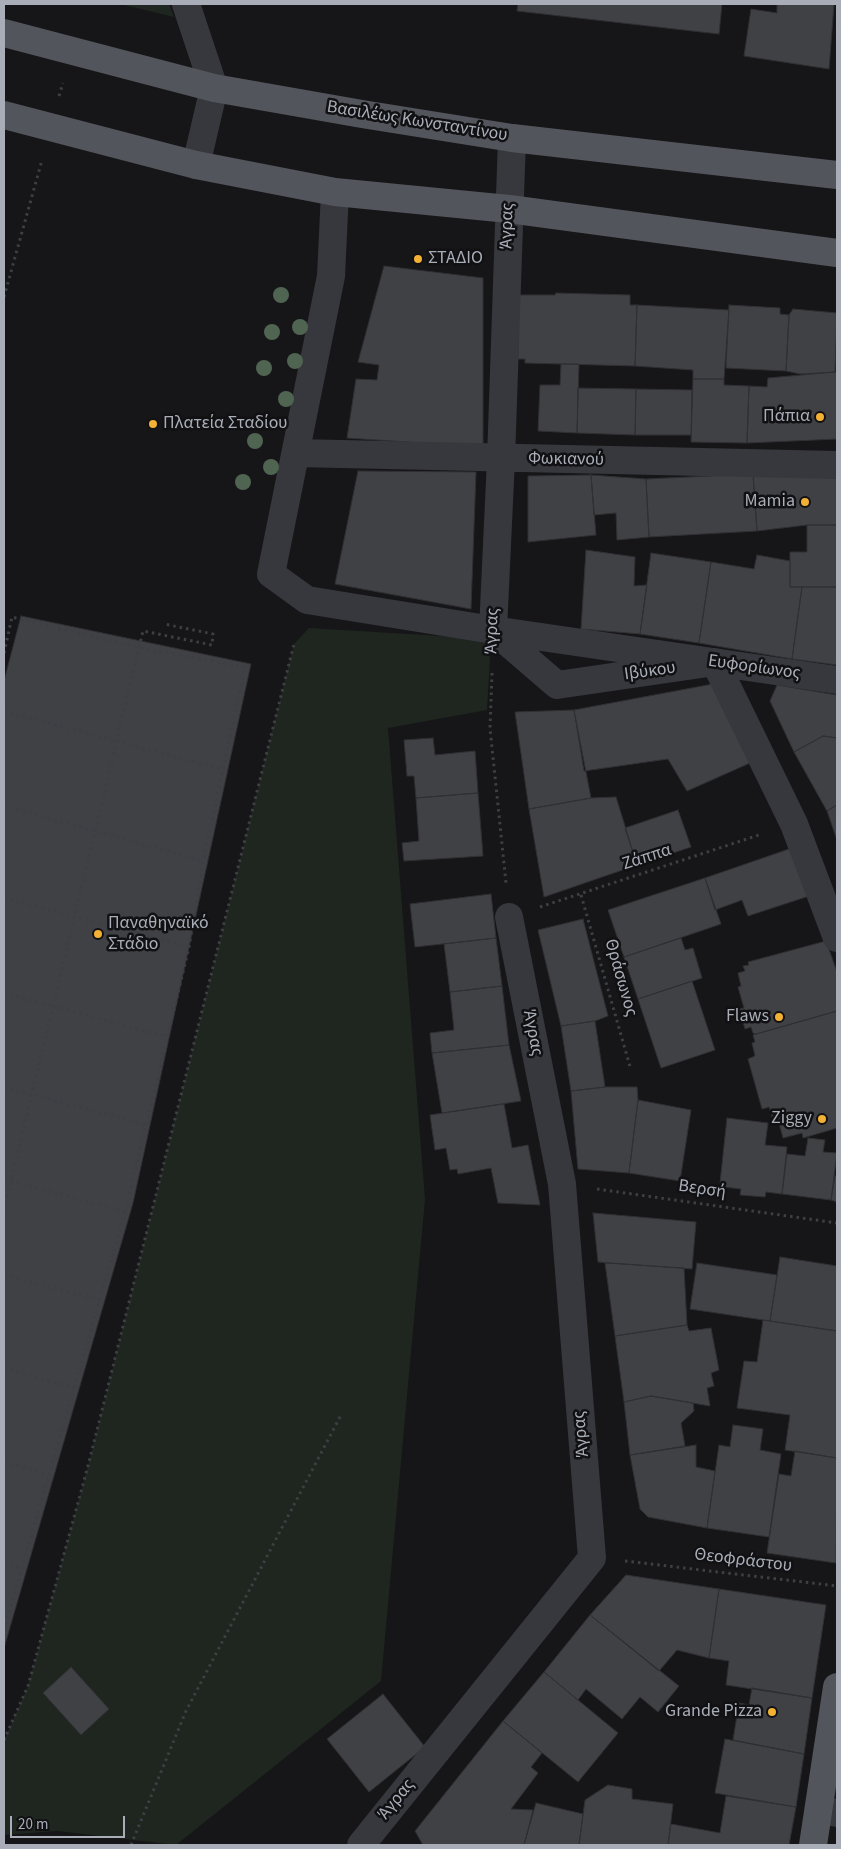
<!DOCTYPE html>
<meta charset="utf-8">
<style>
body{margin:0}
#map{position:relative;width:841px;height:1849px;overflow:hidden;background:#161618;font-family:"Source Sans 3",sans-serif}
canvas{display:block}
.frame{position:absolute;inset:0;border:5px solid #a8adb8;pointer-events:none}
.scale{position:absolute;left:10px;top:1816px;width:115px;height:22px;box-sizing:border-box;border:2px solid #a8adb8;border-top:0;padding-left:6px;font-size:15px;line-height:18px;white-space:nowrap;color:#a8adb8;-webkit-text-stroke:4px #111113;paint-order:stroke}
</style>
<div id="map">
<canvas width="841" height="1849"></canvas>
<div class="frame"></div>
<div class="scale">20 m</div>
</div>
<script>
const c = document.querySelector('canvas').getContext('2d');
c.lineJoin = 'round';
function fill(path, color) { c.fillStyle = color; c.fill(path, 'evenodd'); }
const poly = rows => new Path2D(rows.map(r => 'M' + r).join(''));
function strokePath(path, color, width, dash) { c.strokeStyle = color; c.lineWidth = width; c.lineCap = dash ? 'butt' : 'round'; c.setLineDash(dash || []); c.stroke(path); }
function write(font, color, halo, rows, align = 'center') {
  c.font = font + ' "Source Sans 3",sans-serif'; c.lineWidth = 5; c.setLineDash([]); c.textBaseline = 'middle'; c.strokeStyle = halo; c.fillStyle = color; for (const [text, x, y, turn = 0] of rows) {
    c.save(); c.translate(x, y); c.rotate((+turn || 0) * Math.PI / 180); c.textAlign = isNaN(turn) ? turn : align; if (halo) c.strokeText(text, 0, 0); c.fillText(text, 0, 0); c.restore();
  }
}
const green = poly([
 [120,4,169,4,174,17],
 [309,628,491,639,487,710,388,728,425,1199,381,1681,176,1845,58,1831,4,1835,4,1740,28,1686,88,1466,294,644]
]);
const building = poly([
 [518,4,722,4,719,34,517,11,518,4],
 [777,4,834,4,829,69,744,56,751,9,777,13,777,4],
 [384,266,483,278,483,447,347,438,356,379,377,380,379,365,358,362,384,266],
 [556,293,630,295,630,305,637,305,635,366,525,363,525,359,518,359,519,295,555,295,556,293],
 [637,305,729,310,724,379,693,379,693,370,635,366,637,305],
 [729,305,780,308,780,314,789,315,786,371,726,368,729,305],
 [793,309,837,313,835,372,800,374,786,371,789,315,793,309],
 [561,364,579,364,577,433,538,431,540,385,560,385,561,364],
 [835,372,837,372,837,439,747,443,749,386,767,387,768,378,835,372],
 [693,379,724,379,724,385,749,386,747,443,691,442,693,379],
 [578,388,636,389,635,435,577,433,578,388],
 [636,389,692,390,691,435,635,435,636,389],
 [358,471,476,472,471,609,335,584,358,471],
 [753,474,837,475,837,525,807,525,757,531,753,474],
 [753,474,757,531,649,537,646,479,753,474],
 [591,475,646,479,649,537,617,540,616,513,594,515,591,475],
 [591,475,596,535,528,542,528,476,591,475],
 [807,525,837,525,837,587,790,587,790,552,807,552,807,525],
 [586,550,635,557,634,586,647,585,640,634,581,629,586,550],
 [651,553,711,562,699,643,640,634,651,553],
 [757,555,790,561,790,587,802,587,792,659,699,643,711,562,754,569,757,555],
 [802,587,837,587,837,665,792,659,802,587],
 [21,616,251,664,133,1203,4,1648,4,681,21,616],
 [713,684,750,763,687,791,668,759,584,771,574,710,713,684],
 [777,685,837,695,837,738,823,736,794,752,770,701,777,685],
 [574,710,591,798,529,809,515,712,574,710],
 [823,736,837,738,837,805,827,811,794,752,823,736],
 [433,738,435,755,475,751,478,793,416,798,414,776,407,776,404,740,433,738],
 [478,793,483,856,404,861,402,843,419,841,416,798,478,793],
 [616,797,637,865,544,897,529,809,591,798,616,797],
 [837,805,837,840,827,811,837,805],
 [678,810,691,847,637,865,625,828,678,810],
 [792,848,809,896,748,916,742,900,715,910,705,878,792,848],
 [705,878,721,924,624,957,608,910,705,878],
 [491,894,496,938,415,947,410,904,491,894],
 [583,919,608,1016,595,1021,561,1026,538,930,583,919],
 [496,938,502,986,450,992,444,944,496,938],
 [681,938,685,950,693,948,702,978,638,999,624,957,681,938],
 [826,941,837,972,837,1011,756,1034,753,1033,751,1027,745,1029,739,1009,744,1008,738,987,741,986,738,973,745,971,743,966,749,965,748,962,826,941],
 [692,981,715,1050,661,1068,638,999,692,981],
 [502,986,509,1045,432,1053,430,1033,454,1030,450,992,502,986],
 [837,1011,837,1128,803,1138,802,1133,783,1138,779,1123,774,1123,769,1107,762,1109,748,1059,755,1056,752,1043,755,1042,753,1035,837,1011],
 [595,1021,605,1087,571,1091,561,1026,595,1021],
 [509,1045,521,1101,442,1113,432,1053,509,1045],
 [605,1087,637,1087,638,1100,629,1173,578,1169,571,1091,605,1087],
 [638,1100,691,1110,680,1181,629,1173,638,1100],
 [504,1104,512,1148,528,1145,540,1205,498,1203,491,1168,458,1174,457,1169,450,1170,446,1148,435,1150,430,1115,504,1104],
 [727,1118,768,1123,765,1145,787,1147,782,1194,766,1192,765,1197,740,1195,741,1189,724,1187,724,1184,720,1183,727,1118],
 [808,1138,825,1140,823,1152,837,1153,831,1200,782,1194,787,1154,805,1156,808,1138],
 [835,1176,837,1176,837,1202,831,1200,835,1176],
 [593,1213,696,1222,692,1269,598,1262,593,1213],
 [780,1257,837,1266,837,1331,770,1321,780,1257],
 [605,1263,684,1268,687,1325,615,1336,605,1263],
 [697,1263,777,1275,770,1321,690,1309,697,1263],
 [763,1320,837,1331,837,1458,785,1450,790,1415,737,1408,744,1361,757,1362,763,1320],
 [687,1325,689,1331,711,1328,719,1370,711,1373,714,1386,707,1388,710,1406,651,1396,624,1402,615,1336,687,1325],
 [651,1396,693,1403,694,1411,681,1423,685,1446,630,1455,624,1402,651,1396],
 [733,1425,763,1429,760,1450,781,1454,769,1537,707,1528,719,1445,730,1447,733,1425],
 [696,1445,696,1467,715,1471,707,1528,648,1517,640,1509,630,1455,696,1445],
 [795,1451,837,1458,836,1563,767,1553,779,1474,791,1476,795,1451],
 [626,1575,719,1589,709,1658,677,1650,659,1671,590,1615,626,1575],
 [719,1589,826,1605,812,1698,726,1685,729,1661,709,1658,719,1589],
 [590,1615,679,1686,658,1712,640,1697,622,1719,586,1689,578,1700,544,1672,590,1615],
 [71,1667,109,1709,81,1735,43,1693,71,1667],
 [544,1672,618,1733,578,1782,503,1721,544,1672],
 [752,1688,812,1698,804,1754,733,1740,739,1703,749,1705,752,1688],
 [383,1694,425,1747,369,1792,327,1739,383,1694],
 [503,1721,542,1753,531,1767,538,1773,511,1809,533,1810,524,1845,423,1845,415,1831,503,1721],
 [725,1739,804,1754,796,1807,715,1793,725,1739],
 [608,1785,632,1789,632,1799,673,1804,668,1845,579,1845,585,1800,608,1785],
 [726,1796,796,1807,789,1845,668,1845,671,1824,720,1833,726,1796],
 [536,1803,583,1814,579,1845,524,1845,536,1803]
]);
const path = poly([
 [59,96,63,83],
 [4,297,42,160],
 [4,653,12,617,140,648,245,667,203,861,189,947,126,1209,4,1630],
 [492,673,490,728,506,883],
 [4,711,224,770],
 [4,806,203,861],
 [581,895,631,1070],
 [4,898,189,947],
 [540,907,762,834],
 [4,993,167,1037],
 [4,1087,146,1125],
 [4,1179,125,1212],
 [597,1189,837,1223],
 [4,1210,143,631,212,645,213,634,164,624],
 [4,1275,100,1300],
 [4,1368,74,1388],
 [4,1462,49,1475],
 [625,1561,837,1586],
 [4,1563,21,1568],
 [4,1740,28,1686,88,1466,294,644],
 [131,1845,186,1711,341,1415]
]);
const minor = poly([
 [186,4,214,88,196,165],
 [512,138,501,459,493,630,837,680],
 [335,192,331,276,271,574,307,600,493,630,557,685,715,662,794,824,837,938],
 [296,453,837,465],
 [819,1810,837,1813],
 [361,1845,592,1558,562,1184,509,917]
]);
const major = poly([
 [4,33,214,88,362,114,512,138,837,175],
 [4,115,196,165,335,192,509,209,837,253],
 [813,1845,837,1687]
]);
const trees = [
 [281,295],
 [300,327],
 [272,332],
 [295,361],
 [264,368],
 [286,399],
 [255,441],
 [271,467],
 [243,482]
];
const markers = [
 [418,259,5,"#f2b134"],
 [820,417,5,"#f2b134"],
 [153,424,5,"#f2b134"],
 [805,502,5,"#f2b134"],
 [98,934,5,"#f2b134"],
 [779,1017,5,"#f2b134"],
 [822,1119,5,"#f2b134"],
 [772,1712,5,"#f2b134"]
];
const streetNames = [
 ["Βασιλέως Κωνσταντίνου",417,122,9],
 ["Άγρας",508,226,-88],
 ["Φωκιανού",566,460,1],
 ["Άγρας",493,631,-88],
 ["Ευφορίωνος",754,668,8],
 ["Ιβύκου",650,672,-8],
 ["Ζάππα",647,858,-18],
 ["Θράσωνος",620,978,74],
 ["Άγρας",532,1033,79],
 ["Βερσή",702,1190,8],
 ["Άγρας",582,1434,-95],
 ["Θεοφράστου",743,1561,7],
 ["Άγρας",397,1800,-51]
];
const poiNames = [
 ["ΣΤΑΔΙΟ",428,259,"left"],
 ["Πάπια",810,417],
 ["Πλατεία Σταδίου",163,424,"left"],
 ["Mamia",795,502],
 ["Παναθηναϊκό",108,924,"left"],
 ["Στάδιο",108,945,"left"],
 ["Flaws",769,1017],
 ["Ziggy",812,1119],
 ["Grande Pizza",762,1712]
];
fill(green, '#1e261f');
fill(building, '#404145');
strokePath(building, '#303034', 1);
strokePath(path, '#3d3f44', 3, [2.5, 4]);
strokePath(minor, '#37383d', 28);
strokePath(major, '#53555c', 28);
c.fillStyle = '#506452';
for (const [x, y] of trees) { c.beginPath(); c.arc(x, y, 8, 0, 2 * Math.PI); c.fill(); }
for (const [x, y, r, color] of markers) { const dot = new Path2D(); dot.arc(x, y, r, 0, 2 * Math.PI); c.fillStyle = color; c.fill(dot); strokePath(dot, '#111113', 2); }
write('18px', '#a8adb8', '#111113', streetNames);
write('18px', '#a8adb8', '#111113', poiNames, 'right');
</script>
